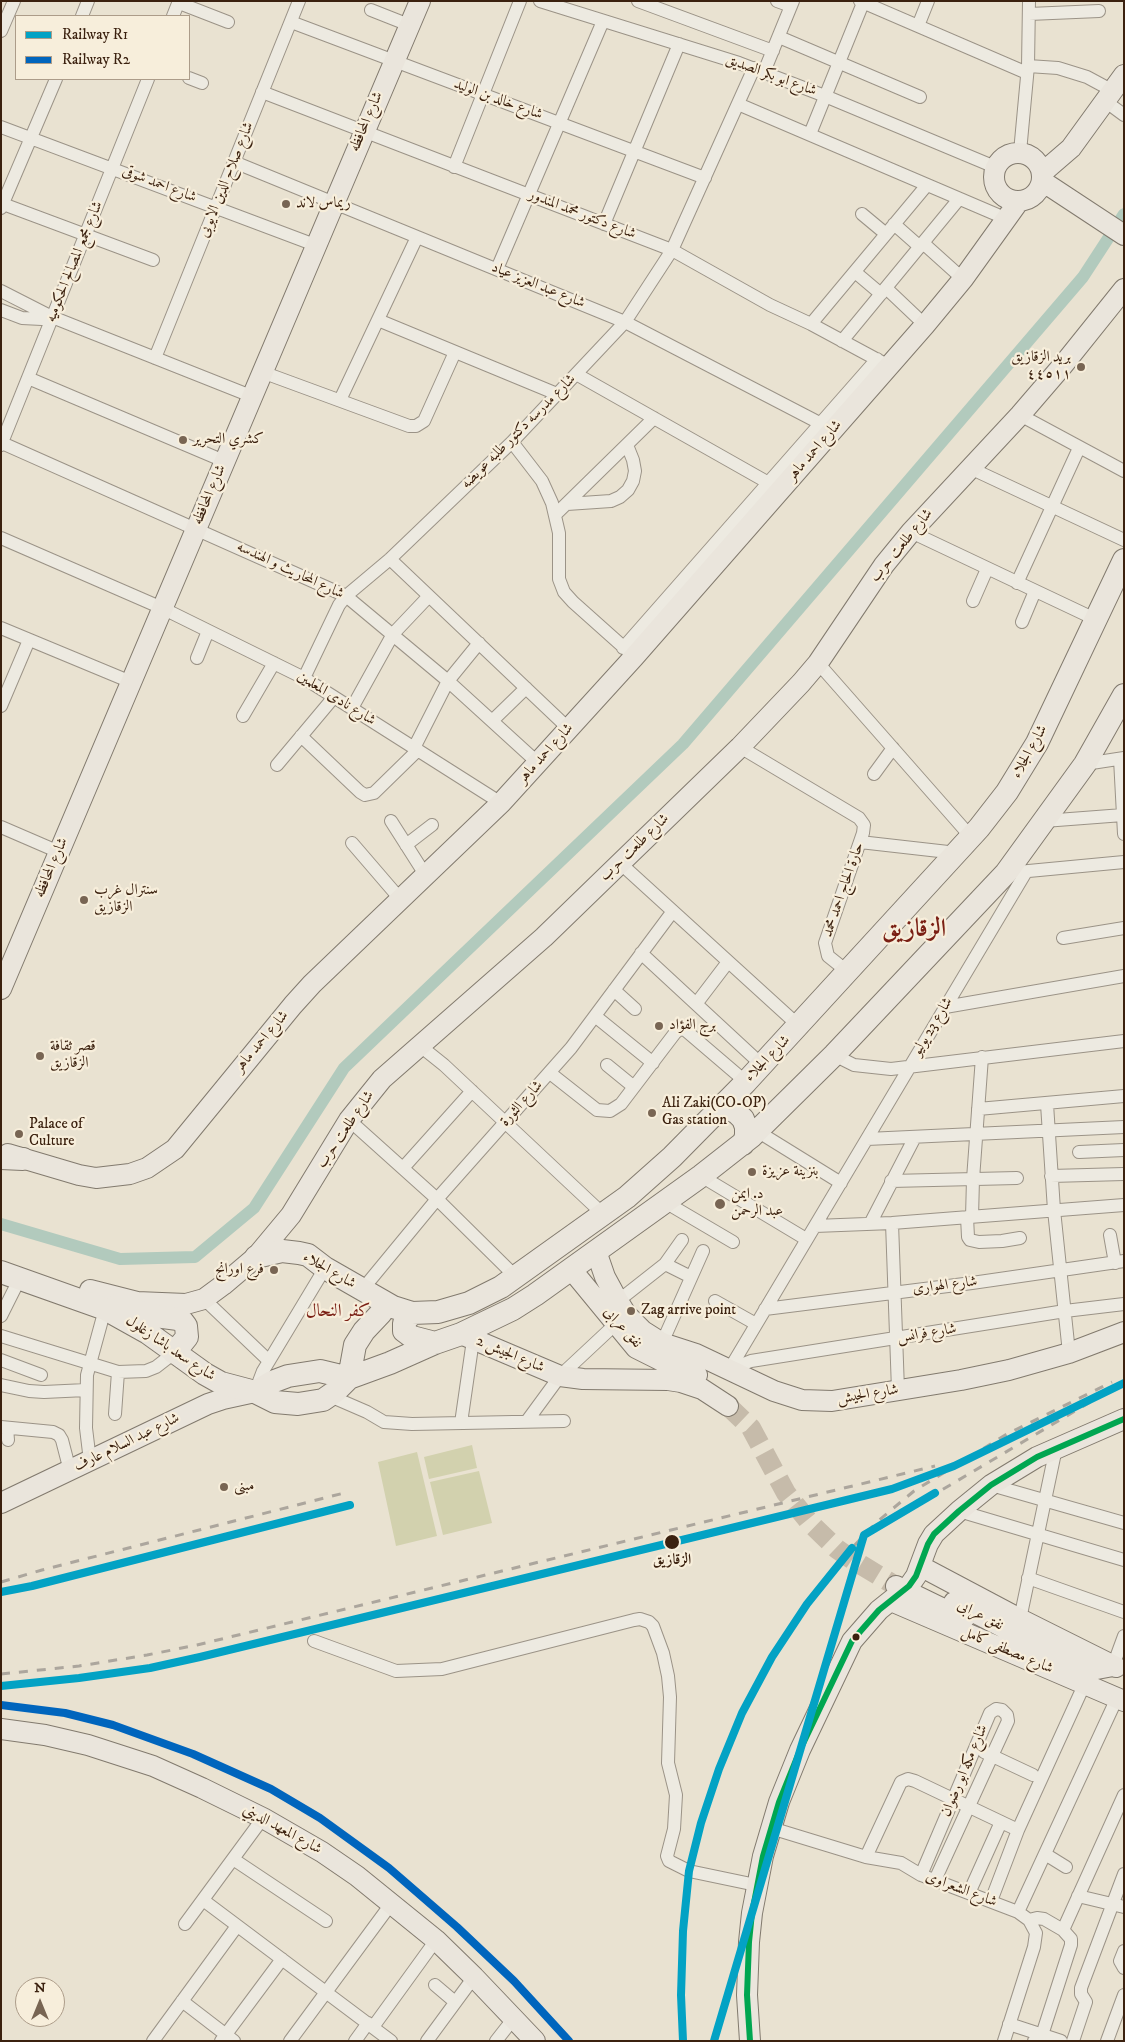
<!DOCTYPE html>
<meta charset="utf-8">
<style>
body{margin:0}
#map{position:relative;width:1125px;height:2042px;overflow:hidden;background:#e9e2d1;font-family:"IM FELL DW Pica",serif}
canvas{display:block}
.frame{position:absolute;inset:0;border:2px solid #3b210f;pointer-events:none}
.legend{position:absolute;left:15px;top:15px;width:175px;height:65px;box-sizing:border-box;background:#f7eedb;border:1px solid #ac9c89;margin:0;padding:6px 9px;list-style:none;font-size:15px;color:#3b210f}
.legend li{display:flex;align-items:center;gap:10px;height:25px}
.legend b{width:25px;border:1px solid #ac9c89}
.north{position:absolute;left:15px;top:1977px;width:50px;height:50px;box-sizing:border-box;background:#f7eedb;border:1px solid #ac9c89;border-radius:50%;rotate:0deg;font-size:14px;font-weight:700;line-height:20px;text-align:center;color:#3b210f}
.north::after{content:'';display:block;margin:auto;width:18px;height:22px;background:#786553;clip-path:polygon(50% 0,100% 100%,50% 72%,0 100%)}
</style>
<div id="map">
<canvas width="1125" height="2042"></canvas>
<div class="frame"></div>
<ul class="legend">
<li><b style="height:6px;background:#03a2c4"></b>Railway R1</li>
<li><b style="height:6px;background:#0065bd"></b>Railway R2</li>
</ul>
<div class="north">N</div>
</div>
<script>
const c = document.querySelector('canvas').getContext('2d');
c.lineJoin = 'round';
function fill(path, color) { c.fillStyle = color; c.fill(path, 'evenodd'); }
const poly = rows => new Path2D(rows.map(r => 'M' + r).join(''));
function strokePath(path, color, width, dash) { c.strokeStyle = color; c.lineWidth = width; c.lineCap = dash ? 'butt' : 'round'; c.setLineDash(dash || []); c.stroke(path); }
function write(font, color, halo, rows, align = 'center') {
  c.font = font + ' "IM FELL DW Pica",Amiri,serif'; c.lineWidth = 4.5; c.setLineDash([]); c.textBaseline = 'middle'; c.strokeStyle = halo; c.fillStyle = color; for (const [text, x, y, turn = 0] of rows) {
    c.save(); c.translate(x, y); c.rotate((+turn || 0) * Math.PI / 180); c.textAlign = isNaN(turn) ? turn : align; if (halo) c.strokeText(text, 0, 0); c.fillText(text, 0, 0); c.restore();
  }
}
const green = poly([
 [472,1445,477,1468,429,1479,424,1457],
 [417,1452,437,1536,396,1546,378,1462],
 [479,1471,492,1523,443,1535,430,1482]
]);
const canal = poly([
 [1,1224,120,1259,195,1257,254,1208,344,1068,683,744,1083,277,1124,214]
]);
const primaryTunnel = poly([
 [728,1406,751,1428,786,1493,810,1523,837,1549,853,1560,896,1586]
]);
const street = poly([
 [540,1,739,63,825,96,995,167],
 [638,1,773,51],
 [777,1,791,6],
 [860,1,1027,73],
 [179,3,228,22],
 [371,10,409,25],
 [1029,14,1099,11],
 [82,16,88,1],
 [173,16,179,1],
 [291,22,705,178],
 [918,26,928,1],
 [1,31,14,1],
 [779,37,920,97],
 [1028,66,1058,68,1087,77,1113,91],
 [764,72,793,1],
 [189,78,202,83],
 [262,92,672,250,770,305,811,324,889,366],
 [1105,101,1124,115],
 [738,104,1007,219],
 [1,127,315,245],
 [810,134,863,3],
 [1020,152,1028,66,1029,1],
 [234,162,625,322,833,430],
 [454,167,520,1],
 [3,204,153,260],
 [1,208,56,79],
 [862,214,886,234],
 [604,224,679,44],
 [894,224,920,247],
 [923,243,963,279],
 [497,269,603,21],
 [855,272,881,294],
 [886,288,925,325],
 [1,291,52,317,251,396],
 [1,310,22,318,42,319,52,317],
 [378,320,557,394],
 [811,324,927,185],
 [842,341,959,199],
 [155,358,299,1],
 [262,372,409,426,416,426,424,421,455,352],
 [576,374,774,486],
 [28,378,224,461],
 [340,400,417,237],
 [1020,415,1124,471],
 [512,442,542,481,552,503,559,533,559,579,564,592,573,602,629,652],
 [2,443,346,596,448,681,538,763],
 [1,445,148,79],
 [970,468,1124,540],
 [567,504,611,501,620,497,628,490,633,481,635,471,633,460,627,445],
 [556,514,654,418],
 [911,532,1095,619],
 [1,538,162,608,304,678,501,803],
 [390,559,569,729],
 [1017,583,1079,448],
 [973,601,987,569],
 [1022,622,1035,591],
 [1,628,131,682],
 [623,648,877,359],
 [197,658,208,631],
 [818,663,971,837],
 [304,678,339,605,346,596,390,559,512,442,625,322,672,250,754,68],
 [1,706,29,640],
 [352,708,393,634,429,596],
 [243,716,274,663],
 [492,721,526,688],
 [301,736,360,792,365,795,374,793,418,750],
 [740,747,859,818,864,825,863,833,825,943,828,956,848,972],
 [414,748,448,681,479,643],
 [1120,759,1124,834],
 [1085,764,1124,758],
 [277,765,334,697],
 [874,774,893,748],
 [391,821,426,876],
 [1044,821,1123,815],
 [1,827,59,852],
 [860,842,957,853],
 [352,843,401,900],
 [406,845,432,825],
 [620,863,799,1026],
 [1018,872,1124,862],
 [1063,938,1124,928],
 [641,953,762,1065],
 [614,990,635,1009],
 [696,1004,728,962],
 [945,1007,1124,976],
 [595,1016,653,1063],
 [419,1045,444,1065,604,1215],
 [834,1055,854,1065,891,1069,1124,1041],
 [607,1065,634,1087],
 [550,1073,597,1110,610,1111,621,1104,675,1033,679,1030,684,1029,746,1082],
 [1047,1104,1054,1210,1069,1353],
 [978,1109,1124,1096],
 [349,1120,437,1199,517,1278],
 [757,1131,841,1183],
 [867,1139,1124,1127],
 [1079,1152,1124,1150],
 [403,1168,472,1091],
 [701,1176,806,1239],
 [1051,1176,1124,1174],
 [891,1181,1017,1178],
 [665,1202,733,1242],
 [967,1217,968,1237,970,1240,979,1242,1002,1241,1020,1238],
 [972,1217,973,1179,982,1057],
 [892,1223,898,1390],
 [870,1224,915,1137],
 [815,1226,892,1223,1124,1205],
 [1110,1235,1115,1263],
 [665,1264,691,1277],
 [362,1290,437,1199,571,1048,673,911],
 [204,1299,269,1361],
 [618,1301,665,1264,682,1240],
 [715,1301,756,1324],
 [765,1309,972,1283,1124,1261],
 [1,1316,20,1278],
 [1,1336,118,1372,146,1371,156,1367,174,1353],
 [662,1343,703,1251],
 [1,1360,41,1375],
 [729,1370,1026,872],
 [732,1371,741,1365,751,1361,1065,1311,1124,1304],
 [1,1385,29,1391,44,1392,86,1390],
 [255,1392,263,1371,325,1268],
 [330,1396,367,1412,384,1422,412,1424,564,1421],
 [115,1414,118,1372],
 [527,1421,560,1376,621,1319],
 [461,1423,473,1340],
 [1,1427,53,1432,59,1435,62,1440,70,1471],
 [7,1428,8,1440],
 [90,1461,86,1428,87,1375,105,1309],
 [991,1485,1124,1523],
 [959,1511,1124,1560],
 [1028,1578,1124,1612],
 [1020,1619,1056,1448],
 [314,1641,396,1671,442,1669,634,1620,640,1619,649,1622,653,1626,663,1653,668,1676,670,1697,668,1763,676,1795,674,1829,667,1856,669,1861,689,1871,756,1885],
 [1113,1666,1124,1636],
 [984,1752,1033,1775],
 [771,1828,866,1857,901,1863,921,1875,1018,1912,1029,1920,1036,1933,1034,1947,1004,2041],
 [1045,1854,1066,1867],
 [866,1857,901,1782,908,1779,915,1781,1018,1830],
 [233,1859,326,1921],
 [921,1875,990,1713,996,1709,1002,1710,1007,1715,1008,1721,935,1880],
 [969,1893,1001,1822],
 [1078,1896,1124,1907],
 [203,1900,391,2041],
 [991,1901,1018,1830,1085,1683],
 [1018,1912,1117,1698],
 [1029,1920,1037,1918,1044,1919,1063,1930,1071,1939,1071,1945,1042,2035,1034,2041],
 [185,1924,263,1818],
 [1063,1930,1124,1795],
 [1124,1951,1120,1961,1124,1968],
 [435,1985,455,2002],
 [182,2001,234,2041],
 [1009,2024,1061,2041],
 [373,2027,436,1940],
 [153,2041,237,1926],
 [221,2041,282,1959],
 [290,2041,391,1904],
 [355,2041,368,2023],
 [427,2041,474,1977],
 [496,2041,514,2018],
 [1073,2041,1086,2002,1081,1994,1081,1988,1124,1874],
 [1107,2041,1124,1995]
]);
const primary = poly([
 '994 177a24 24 0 1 1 48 0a24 24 0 1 1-48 0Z',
 [1042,173,1071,148,1124,75],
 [1042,181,1124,235],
 [1,989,420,1],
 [8,1154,79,1175,96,1178,130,1174,147,1168,175,1149,293,1005,312,984,501,803,634,657,925,325,963,279,1019,201],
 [596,1251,605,1277,618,1301,626,1314,643,1331,662,1343,696,1354,774,1391,802,1400,832,1401,961,1380,1009,1370,1069,1353,1124,1332],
 [571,1269,636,1348,664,1362,697,1375],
 [90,1290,137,1302,186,1304,204,1299,223,1285,256,1257,291,1215,349,1120,382,1079,544,937,740,747,801,683,818,663,884,565,911,532,1020,415,1063,365,1124,289],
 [461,1334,560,1376,583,1379,668,1380,681,1382,702,1389,728,1406],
 [1,1503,208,1404,223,1399,255,1392],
 [920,1566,1020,1619,1116,1667],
 [896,1586,964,1619],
 [891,1601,1124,1701],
 [954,1602,1077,1665,1097,1669,1113,1666],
 [1,1729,45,1735,88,1745,153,1766,202,1788,263,1818,322,1852,357,1876,436,1940,474,1977,535,2041],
 [750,2041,747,1995,749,1942,752,1913,763,1856,779,1802,800,1750,852,1641,879,1610,909,1586,916,1576,928,1544,934,1534,959,1511,991,1485,1037,1457,1124,1419]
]);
const highway = poly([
 [720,1108,729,1109,737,1113,743,1119,746,1127,746,1136,743,1144],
 [1,1158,23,1159],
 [256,1257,282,1251,299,1253,308,1255,325,1268,393,1307,412,1313,438,1312,469,1303,501,1287,627,1197,672,1157,746,1082,979,828,1007,792,1037,743,1124,560],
 [1,1272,105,1309,148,1333,205,1374,221,1383,255,1392,275,1402,298,1404,323,1400,336,1391,349,1378],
 [119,1304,148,1315,178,1319,183,1322,186,1326,187,1337,174,1353],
 [412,1313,404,1323,404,1331,412,1337,435,1343],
 [349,1378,390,1363,435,1343,461,1334,513,1309,535,1295,701,1176,752,1136,834,1055,1006,873,1085,764,1124,695],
 [349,1378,355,1345,364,1331,381,1313,384,1302],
 [255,1392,272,1382,288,1376,320,1371,349,1378]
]);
const rail = poly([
 [881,1526,1124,1382],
 [1,1582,42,1570,348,1492],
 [1,1592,32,1586,350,1505],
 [1,1674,79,1666,147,1655,197,1645,935,1466],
 [683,2041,681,1995,683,1931,689,1871,701,1823,719,1769,742,1713,772,1657,807,1604,846,1554,878,1521,914,1491,1007,1434,1112,1382],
 [714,2041,863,1539]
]);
const bus1 = poly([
 [750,2041,747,1995,749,1942,752,1913,763,1856,779,1802,800,1750,852,1641,879,1610,909,1586,916,1576,928,1544,934,1534,959,1511,991,1485,1037,1457,1124,1419]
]);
const rail1 = poly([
 [1,1592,32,1586,350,1505],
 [1,1686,79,1678,150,1668,200,1657,892,1489,954,1466,1124,1383],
 [683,2041,681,1995,683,1931,689,1871,701,1823,719,1769,742,1713,772,1657,807,1604,852,1548],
 [714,2041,864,1535,935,1493]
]);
const rail2 = poly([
 [1,1705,65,1713,113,1725,193,1754,271,1789,320,1818,389,1868,457,1927,514,1981,569,2041]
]);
const markers = [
 [286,204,5,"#786553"],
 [1081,367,5,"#786553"],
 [183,440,5,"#786553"],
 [84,900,5,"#786553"],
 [659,1026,5,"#786553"],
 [40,1056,5,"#786553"],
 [652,1113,5,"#786553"],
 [19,1134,5,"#786553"],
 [752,1172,5,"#786553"],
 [720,1204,6,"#786553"],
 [274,1270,5,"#786553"],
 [631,1311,5,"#786553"],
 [224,1487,5,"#786553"],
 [672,1542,8,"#3b210f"],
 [856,1637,4.5,"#3b210f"]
];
const streetNames = [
 ["شارع ابو بكر الصديق",771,76,20],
 ["شارع خالد بن الوليد",498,100,20],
 ["شارع المحافظه",367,122,-67],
 ["شارع صلاح الدين الايوبى",227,180,-68],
 ["شارع احمد شوقى",159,185,21],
 ["شارع دكتور محمد المندور",582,215,21],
 ["شارع مجمع المصالح الحكوميه",75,262,-68],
 ["شارع عبد العزيز عياد",538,286,22],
 ["شارع مدرسه دكتور طلبه عويضه",519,432,-45],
 ["شارع احمد ماهر",815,451,-49],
 ["شارع المحافظه",210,495,-67],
 ["شارع طلعت حرب",902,546,-51],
 ["شارع المحاريث و الهندسه",290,571,25],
 ["شارع نادى المعلمين",336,699,32],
 ["شارع الجلاء",1030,752,-61],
 ["شارع احمد ماهر",546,754,-48],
 ["شارع طلعت حرب",635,848,-44],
 ["شارع المحافظه",52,868,-67],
 ["حارة الحاج احمد محمد",844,890,-71],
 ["شارع 23 يوليو",933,1027,-59],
 ["شارع احمد ماهر",262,1042,-50],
 ["شارع الجلاء",768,1059,-46],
 ["شارع الثورة",522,1104,-48],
 ["شارع طلعت حرب",346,1130,-56],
 ["شارع الجلاء",329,1271,30],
 ["شارع الهوارى",945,1286,-7],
 ["نفق عرابى",622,1328,48],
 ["شارع فرانس",927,1334,-9],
 ["شارع سعد باشا زغلول",170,1349,34],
 ["شارع الجيش 2",510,1355,23],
 ["شارع الجيش",868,1395,-9],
 ["شارع عبد السلام عارف",127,1443,-26],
 ["نفق عرابى",980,1616,27],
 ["شارع مصطفى كامل",1007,1651,23],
 ["شارع مكه ابو رضوان",965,1771,-67],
 ["شارع المعهد الديني",282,1830,29],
 ["شارع الشعراوى",961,1890,21]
];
const poiNames = [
 ["ريماس لاند",296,204],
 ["بريد الزقازيق",1071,358,"right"],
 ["٤٤٥١١",1071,375,"right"],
 ["كشري التحرير",193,440],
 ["سنترال غرب",94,891],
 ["الزقازيق",94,908],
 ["برج الفؤاد",669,1026],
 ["قصر ثقافة",50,1047],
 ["الزقازيق",50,1064],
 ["Ali Zaki(CO-OP)",662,1104],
 ["Gas station",662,1121],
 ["Palace of",29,1125],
 ["Culture",29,1142],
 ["بنزينة عزيزة",762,1172],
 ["د. ايمن",731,1195],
 ["عبد الرحمن",731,1212],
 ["فرع اورانج",264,1270,"right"],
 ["Zag arrive point",641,1311],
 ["مبنى",234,1487]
];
const stopNames = [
 ["الزقازيق",672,1561]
];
const quarterNames = [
 ["كفر النحال",338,1312]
];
const townNames = [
 ["الزقازيق",914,931]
];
fill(green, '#d2d1ae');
strokePath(canal, '#b2cabd', 12);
strokePath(primaryTunnel, '#c6bbaa', 20, [20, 10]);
strokePath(street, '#9b9387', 14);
strokePath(primary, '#827a6e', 22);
strokePath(highway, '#827a6e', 24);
strokePath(street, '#edeae1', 12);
strokePath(primary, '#eae5dc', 20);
strokePath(highway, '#eae5dc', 22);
strokePath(rail, '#aca69d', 3, [9, 9]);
strokePath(bus1, '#00a651', 6);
strokePath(rail1, '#03a2c4', 8);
strokePath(rail2, '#0065bd', 8);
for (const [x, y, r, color] of markers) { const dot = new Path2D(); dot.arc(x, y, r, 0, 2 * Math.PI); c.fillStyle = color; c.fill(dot); strokePath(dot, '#f7eedb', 2); }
write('15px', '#3b210f', '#f7eedb', streetNames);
write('15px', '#3b210f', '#f7eedb', poiNames, 'left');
write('bold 15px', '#3b210f', '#f7eedb', stopNames);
write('18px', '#7a1f14', '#f7eedb', quarterNames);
write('bold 25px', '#7a1f14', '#f7eedb', townNames);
</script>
